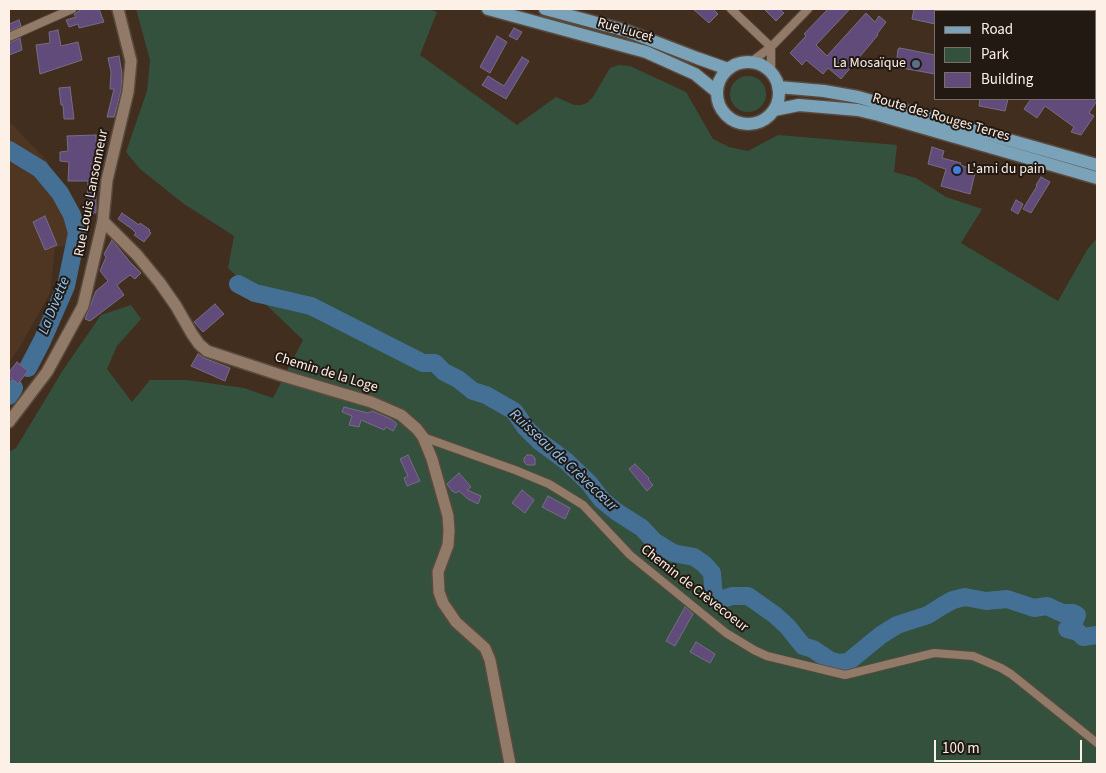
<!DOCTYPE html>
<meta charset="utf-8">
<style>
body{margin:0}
#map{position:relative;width:1106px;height:773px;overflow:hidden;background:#412e1e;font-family:"Source Sans 3",sans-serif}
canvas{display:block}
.frame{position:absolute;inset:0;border:10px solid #fdf0e6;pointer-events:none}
.legend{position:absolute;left:934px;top:10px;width:162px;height:90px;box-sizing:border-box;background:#211912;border:1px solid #796f67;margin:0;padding:6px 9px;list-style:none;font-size:15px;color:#fdf0e6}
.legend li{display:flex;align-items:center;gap:10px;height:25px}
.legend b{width:25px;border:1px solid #796f67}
.scale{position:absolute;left:934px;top:740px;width:148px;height:22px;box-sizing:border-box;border:2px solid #fdf0e6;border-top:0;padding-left:6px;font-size:15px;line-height:18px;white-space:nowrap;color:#fdf0e6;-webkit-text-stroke:4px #211912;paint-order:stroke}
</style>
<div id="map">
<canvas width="1106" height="773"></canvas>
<div class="frame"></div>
<ul class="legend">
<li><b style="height:6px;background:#7aa2b9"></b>Road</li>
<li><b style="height:14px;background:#34513e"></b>Park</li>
<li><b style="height:14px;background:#604b7a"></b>Building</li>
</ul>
<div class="scale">100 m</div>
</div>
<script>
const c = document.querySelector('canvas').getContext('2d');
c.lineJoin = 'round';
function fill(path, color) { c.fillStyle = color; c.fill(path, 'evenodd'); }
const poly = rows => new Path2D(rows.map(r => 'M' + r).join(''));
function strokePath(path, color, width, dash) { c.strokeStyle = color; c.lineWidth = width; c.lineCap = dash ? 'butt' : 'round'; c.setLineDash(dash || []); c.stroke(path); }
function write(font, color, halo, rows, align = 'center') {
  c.font = font + ' "Source Sans 3",sans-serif'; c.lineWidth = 4; c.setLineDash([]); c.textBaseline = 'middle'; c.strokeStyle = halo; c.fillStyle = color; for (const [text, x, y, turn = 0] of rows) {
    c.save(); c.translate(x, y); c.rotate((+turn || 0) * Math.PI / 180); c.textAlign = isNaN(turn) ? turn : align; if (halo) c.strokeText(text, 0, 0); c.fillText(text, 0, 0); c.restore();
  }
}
const built = poly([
 [9,121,47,161,62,204,71,244,55,248,50,293,20,347,9,363]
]);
const green = poly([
 [136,9,429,9,437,12,420,55,517,125,556,97,574,105,581,105,587,103,593,97,610,68,619,65,630,66,686,92,713,139,729,147,748,151,778,135,897,145,894,172,916,178,946,197,982,209,961,243,1058,301,1087,250,1097,238,1097,764,9,764,9,452,16,448,63,370,101,315,131,305,141,319,117,346,107,369,132,402,150,380,186,380,244,388,273,398,303,340,228,268,234,236,184,204,140,169,126,152,147,91,150,60],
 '730 94a18 18 0 1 1 36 0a18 18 0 1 1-36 0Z'
]);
const river = poly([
 [9,150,40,169,60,193,72,215,77,233,66,286,42,341,28,368],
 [238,284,255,293,311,306,423,363,435,363,444,372,458,379,473,391,486,395,514,411,526,428,539,441,566,461,589,483,602,500,617,512,642,528,654,541,665,548,673,553,694,557,704,564,712,573,714,599,720,600,732,596,748,596,775,615,788,627,803,646,813,649,829,660,839,663,848,662,881,635,897,625,928,615,942,606,953,600,965,597,986,601,1007,599,1034,608,1047,606,1062,613,1073,613,1077,615,1074,622,1067,629,1078,632,1083,637,1097,635],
 [9,396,14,388]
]);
const building = poly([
 [82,9,99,9,104,22,79,28,78,24,69,27,66,20,76,17,74,14,82,9],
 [693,9,713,9,718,14,709,23,693,9],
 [764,9,779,9,784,13,776,21,764,9],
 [828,9,850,9,816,45,827,56,866,13,875,22,879,16,886,22,877,34,878,35,841,79,828,68,823,74,806,60,802,65,790,53,806,36,804,34,828,9],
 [914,9,935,9,935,24,912,19,914,9],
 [19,20,21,26,9,31,9,24,19,20],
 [514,28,522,32,517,40,509,36,514,28],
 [58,30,61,46,78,42,82,60,40,74,36,45,50,43,49,32,58,30],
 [497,36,507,42,490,73,480,67,497,36],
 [20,38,22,50,9,55,9,43,20,38],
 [900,48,935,55,935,74,896,67,898,49,900,48],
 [119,56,122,73,121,91,114,117,107,117,114,89,110,89,111,72,108,58,119,56],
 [522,57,529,61,506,99,482,85,488,76,504,86,522,57],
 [70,87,74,119,64,119,63,105,61,105,59,88,70,87],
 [980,99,1008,99,1005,111,979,106,980,99],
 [1031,99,1097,99,1097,101,1089,113,1094,116,1081,135,1071,132,1074,127,1045,106,1037,118,1024,109,1031,99],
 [96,135,97,175,99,175,96,189,96,213,87,213,88,181,68,181,69,162,60,161,60,152,68,151,67,136,96,135],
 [932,147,944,151,942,158,961,163,960,165,969,168,968,171,975,173,970,194,941,186,946,169,928,164,932,147],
 [1041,177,1050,182,1031,213,1023,209,1037,186,1036,185,1041,177],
 [1016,200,1023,204,1018,214,1011,210,1016,200],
 [122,213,139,225,140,223,150,230,149,231,151,233,144,242,134,235,136,233,132,229,118,219,122,213],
 [45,216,57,245,45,250,33,222,45,216],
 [112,240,131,263,141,273,135,279,130,275,117,285,124,295,90,321,85,319,96,291,108,281,100,271,106,257,104,254,112,240],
 [215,304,224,314,203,332,194,322,215,304],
 [198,354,204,358,230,368,225,381,191,366,198,354],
 [17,362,28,371,18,384,9,377,9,372,17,362],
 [344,407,368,413,372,411,391,419,397,424,393,431,386,427,384,430,361,420,359,427,349,425,352,416,342,412,344,407],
 [408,455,420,481,407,486,404,478,408,476,400,459,408,455],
 [527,455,532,455,535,458,535,465,527,465,524,462,524,458,527,455],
 [635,464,649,478,648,479,653,485,647,491,629,469,635,464],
 [459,473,471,487,467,490,481,496,478,504,468,499,459,491,456,493,452,491,447,484,459,473],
 [522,490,534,500,525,513,512,503,522,490],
 [548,496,570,508,565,519,542,507,548,496],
 [685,607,693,614,675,646,666,641,685,607],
 [696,642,715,654,710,663,690,652,696,642]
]);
const street = poly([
 [731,9,771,47],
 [1026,9,1027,11],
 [9,37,72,9],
 [771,47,771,72],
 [1095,51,1097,52],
 [751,62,771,47,808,9],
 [1095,81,1097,83],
 [423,437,515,470,549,484,583,505,630,555,726,633,754,650,767,656,845,675,934,653,973,656,1001,668,1011,674,1097,743]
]);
const secondary = poly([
 [103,221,137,255,160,283,176,306,192,334,199,344,207,351,280,375,371,402,401,415,417,429,423,437,432,459,448,516,449,531,448,545,438,572,439,592,443,603,456,622,485,648,490,660,510,764],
 [9,422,47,372,83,306,103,221,107,180,128,92,131,61,118,9]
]);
const primary = poly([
 [488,9,646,52,695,74,717,92],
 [545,9,627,31,697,58,728,69],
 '717 93a31 31 0 1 1 62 0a31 31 0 1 1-62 0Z',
 [778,87,824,91,858,97,1097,165],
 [774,110,799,105,858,110,879,115,1097,178]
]);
const markers = [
 [916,64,5,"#5c6f8a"],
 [957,170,5,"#3f7fe0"]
];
const streetNames = [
 ["Rue Lucet",625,31,16],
 ["Route des Rouges Terres",941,118,16],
 ["Rue Louis Lansonneur",92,193,-79],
 ["Chemin de la Loge",326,373,17],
 ["Chemin de Crèvecoeur",694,589,38]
];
const poiNames = [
 ["La Mosaïque",906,64],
 ["L'ami du pain",967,170,"left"]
];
const waterNames = [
 ["La Divette",55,306,-68],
 ["Ruisseau de Crèvecœur",563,461,43]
];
fill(built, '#4f3622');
fill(green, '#34513e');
strokePath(river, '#447096', 18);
fill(building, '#604b7a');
strokePath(building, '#776d85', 1);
strokePath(street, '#5a4a3d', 10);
strokePath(secondary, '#5a4a3d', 14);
strokePath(primary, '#5a4a3d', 15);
strokePath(street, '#917a68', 8);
strokePath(secondary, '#917a68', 11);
strokePath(primary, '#7aa2b9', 12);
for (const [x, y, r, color] of markers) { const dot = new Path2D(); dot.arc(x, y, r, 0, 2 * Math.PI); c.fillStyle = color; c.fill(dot); strokePath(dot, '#211912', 2); }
write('14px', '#fdf0e6', '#211912', streetNames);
write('14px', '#fdf0e6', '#211912', poiNames, 'right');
write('italic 15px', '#94c8f7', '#211912', waterNames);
</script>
